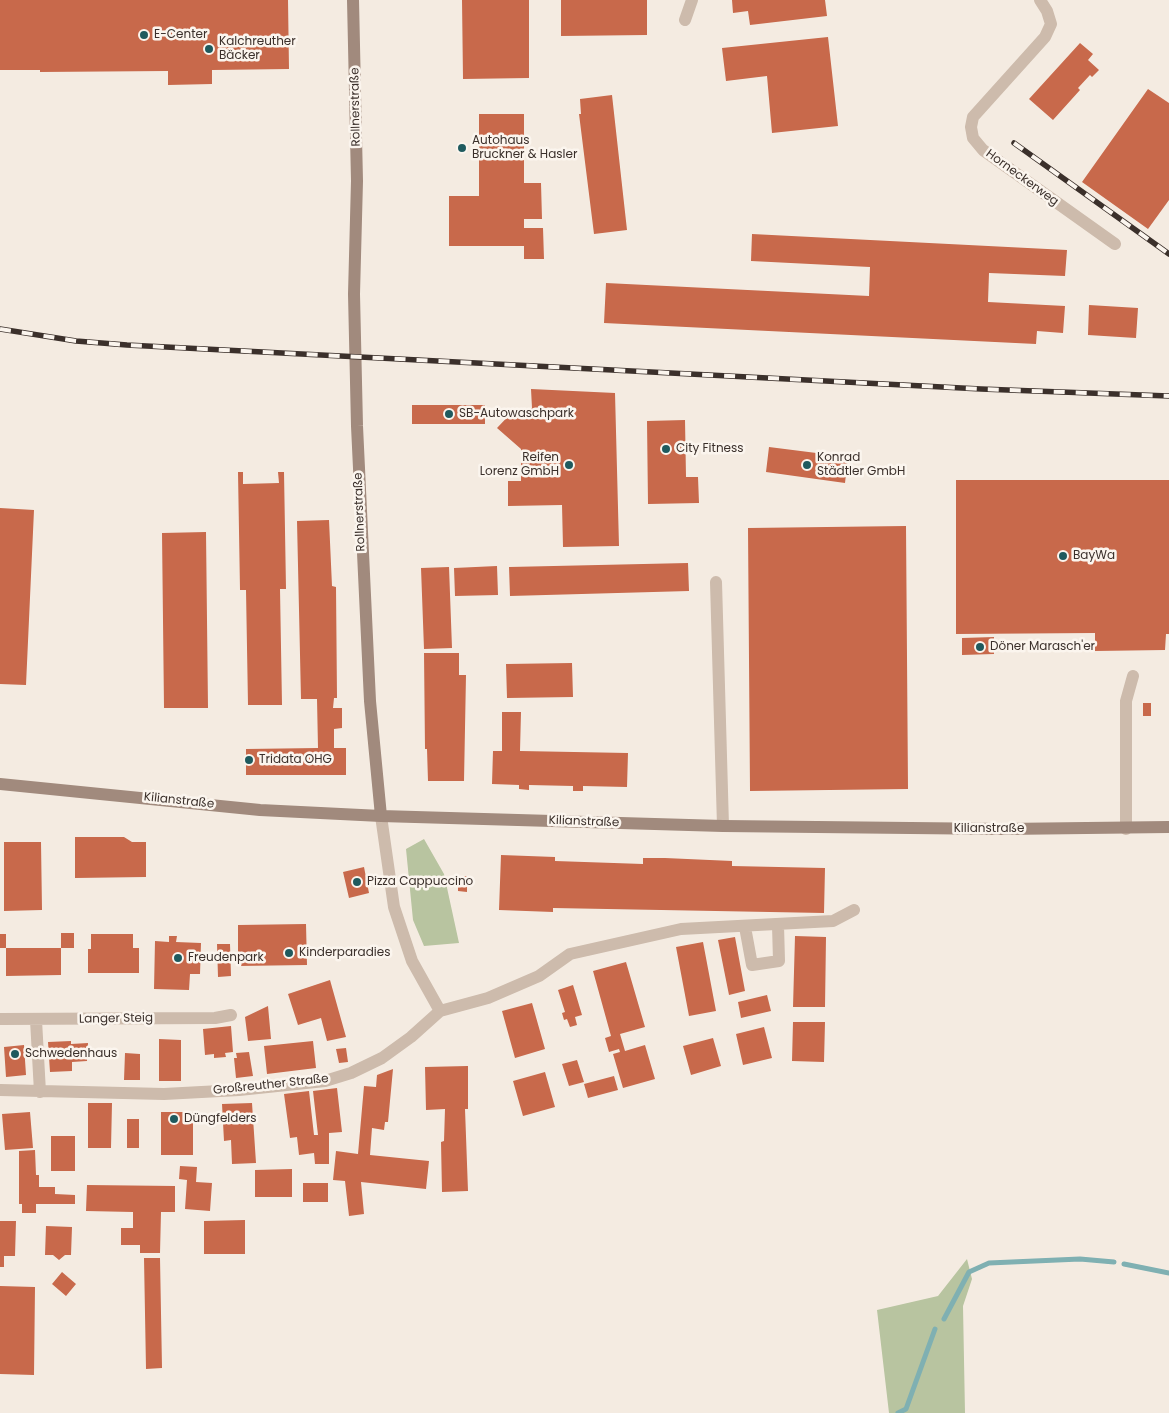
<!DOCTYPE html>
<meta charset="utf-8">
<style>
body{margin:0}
canvas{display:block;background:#f4ebe1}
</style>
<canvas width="1169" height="1413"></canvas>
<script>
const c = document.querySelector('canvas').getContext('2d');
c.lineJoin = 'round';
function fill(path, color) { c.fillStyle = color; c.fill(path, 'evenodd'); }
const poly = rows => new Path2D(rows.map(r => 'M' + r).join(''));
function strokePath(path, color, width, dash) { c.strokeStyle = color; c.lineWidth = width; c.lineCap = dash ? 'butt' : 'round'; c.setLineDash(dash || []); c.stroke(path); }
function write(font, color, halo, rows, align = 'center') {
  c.font = font + ' Poppins,sans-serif'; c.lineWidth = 5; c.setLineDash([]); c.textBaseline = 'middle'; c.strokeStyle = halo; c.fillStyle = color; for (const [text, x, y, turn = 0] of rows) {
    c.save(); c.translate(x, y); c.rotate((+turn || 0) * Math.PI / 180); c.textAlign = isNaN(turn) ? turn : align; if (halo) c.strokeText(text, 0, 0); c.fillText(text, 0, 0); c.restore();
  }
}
const green = poly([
 [424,839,444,874,459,943,424,946,413,920,406,849],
 [967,1259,972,1279,963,1306,965,1413,889,1413,877,1310,938,1296]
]);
const stream = poly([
 [1124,1264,1169,1273],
 [944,1319,969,1272,989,1263,1080,1259,1114,1262],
 [898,1413,906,1409,935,1329]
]);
const building = poly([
 [0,0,288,0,289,69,212,70,212,84,168,85,168,71,40,72,40,70,0,70],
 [462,0,529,0,529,78,463,79],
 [561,0,647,0,647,35,561,36],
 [732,0,825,0,827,16,750,25,748,11,733,13],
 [828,37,838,126,772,133,767,76,726,81,722,48],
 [1080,43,1093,54,1088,60,1099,70,1092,77,1090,75,1078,88,1080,90,1053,120,1029,99],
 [1148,89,1169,103,1169,200,1148,229,1082,182],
 [612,95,627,230,594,234,579,114,581,114,580,99],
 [479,114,524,114,524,183,541,183,542,219,524,219,524,228,543,228,544,259,524,259,524,246,449,246,449,196,479,196],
 [752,234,1067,250,1065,276,989,273,988,302,1065,306,1063,333,1037,331,1036,344,604,323,606,283,869,296,870,267,751,261],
 [1089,305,1138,308,1136,338,1088,335],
 [531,389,615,393,619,546,563,547,562,505,508,506,508,481,521,481,521,449,497,428,515,409,532,408],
 [412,405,485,405,485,424,412,424],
 [685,420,686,477,698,477,699,503,648,504,647,421],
 [769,447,848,457,845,483,766,472],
 [238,472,243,472,243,484,279,483,278,472,284,472,286,589,280,589,282,705,248,705,246,590,240,590],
 [956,480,1169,480,1169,634,1166,634,1165,650,1095,651,1095,633,956,634],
 [0,508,34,510,26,685,0,684],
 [329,520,332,586,336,587,337,698,334,698,333,708,342,708,342,728,334,729,334,748,346,748,346,775,246,775,246,749,318,748,317,699,301,699,297,521],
 [906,526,908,789,750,791,748,528],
 [206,532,208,708,164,708,162,533],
 [688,563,689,591,510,596,509,567],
 [497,566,498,595,455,596,454,568],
 [449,567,452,648,424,649,421,568],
 [994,637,994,654,962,655,962,638],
 [424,653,459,653,459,675,466,675,464,781,428,781,427,749,425,749],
 [572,663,573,697,507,698,506,664],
 [1143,703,1151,703,1151,716,1143,716],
 [502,712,521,712,520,751,628,753,627,787,583,786,583,791,573,791,573,786,529,785,529,790,519,789,519,785,492,784,493,751,502,751],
 [75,837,124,837,132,842,146,842,146,877,75,878],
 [4,842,41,842,42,910,4,911],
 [501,855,555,857,555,861,643,864,643,858,665,858,732,861,732,866,825,868,824,913,553,908,553,912,499,910],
 [364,867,369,893,349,898,343,872],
 [458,876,467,876,467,892,458,891],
 [306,924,307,965,238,966,238,925],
 [61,933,74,933,74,948,61,948],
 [0,934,6,934,6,948,0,948],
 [91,934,133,934,133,948,139,948,139,973,88,973,88,949,91,949],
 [169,936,177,936,176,942,201,943,200,974,190,974,189,990,154,989,155,941,169,942],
 [795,936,826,937,825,1007,793,1007],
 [735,937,745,991,729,995,718,940],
 [703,942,716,1011,689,1016,676,947],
 [217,944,230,944,231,976,218,977],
 [6,948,61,948,61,975,6,976],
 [626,962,645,1027,620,1034,625,1051,645,1045,655,1079,623,1088,613,1054,620,1052,619,1049,609,1052,605,1038,611,1036,593,971],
 [330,980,346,1037,327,1041,321,1018,298,1025,288,994],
 [573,985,582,1015,575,1017,577,1025,570,1027,567,1019,564,1020,562,1013,565,1012,558,990],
 [767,995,771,1011,741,1018,738,1002],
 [532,1003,545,1049,515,1058,502,1011],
 [268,1006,271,1039,248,1041,245,1017],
 [793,1022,825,1022,824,1062,792,1061],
 [231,1026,233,1052,225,1053,226,1057,214,1058,214,1054,205,1055,203,1029],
 [764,1027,772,1058,743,1065,736,1034],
 [713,1038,721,1066,691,1075,683,1046],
 [159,1039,181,1040,181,1081,159,1081],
 [71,1041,71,1044,88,1043,87,1061,72,1062,72,1071,50,1072,48,1042],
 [313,1041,316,1068,267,1074,264,1046],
 [24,1045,26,1075,6,1077,4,1047],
 [346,1048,348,1062,339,1063,336,1049],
 [249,1052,253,1076,236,1078,234,1058,237,1058,236,1053],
 [125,1053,140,1054,140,1080,124,1080],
 [577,1060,584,1082,569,1086,562,1064],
 [468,1066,468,1109,465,1109,468,1191,442,1192,441,1142,444,1141,445,1109,426,1110,425,1067],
 [393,1069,388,1122,385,1122,384,1130,372,1128,370,1155,429,1161,426,1189,361,1182,364,1214,349,1216,345,1181,333,1180,336,1151,358,1154,364,1086,376,1087,377,1075],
 [545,1072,555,1107,523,1116,513,1081],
 [614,1076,618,1090,588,1098,584,1084],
 [337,1088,342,1132,329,1133,329,1164,315,1164,314,1153,299,1155,297,1137,290,1138,284,1094,309,1091,314,1135,318,1135,313,1091],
 [88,1103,112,1103,111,1148,88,1148],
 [252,1103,256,1163,232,1164,231,1140,224,1141,222,1104],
 [30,1112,33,1148,5,1150,2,1114],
 [161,1112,193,1112,193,1155,161,1155],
 [127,1119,139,1119,139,1148,127,1148],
 [51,1136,75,1136,75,1171,51,1171],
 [35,1150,36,1175,39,1175,39,1187,55,1187,55,1194,75,1195,75,1204,36,1204,36,1213,22,1213,22,1204,19,1204,19,1151],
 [180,1166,197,1167,196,1182,212,1183,210,1211,185,1209,187,1180,179,1179],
 [292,1169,292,1197,255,1197,255,1170],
 [303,1183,328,1183,328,1202,303,1202],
 [87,1185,175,1186,175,1212,161,1212,160,1253,140,1253,140,1245,121,1245,121,1228,133,1228,133,1212,86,1211],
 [245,1220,245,1254,204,1254,204,1221],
 [0,1221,16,1221,15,1256,4,1256,4,1267,0,1267],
 [46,1226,72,1227,71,1255,65,1255,59,1260,53,1255,45,1255],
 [144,1258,160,1258,162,1368,146,1369],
 [62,1272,76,1284,66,1296,52,1284],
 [0,1286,35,1287,34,1375,0,1374]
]);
const street = poly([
 [1040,0,1047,11,1051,24,1045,37,973,117,971,127,973,138,983,150,1115,244],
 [685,20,692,0],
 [716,582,723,826],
 [381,816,394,907,412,961,440,1011],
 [1126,829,1126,701,1133,676],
 [745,927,752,965,779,961,778,925],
 [0,1019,215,1018,231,1015],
 [36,1020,40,1092],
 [0,1090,164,1094,239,1090,325,1081,351,1073,382,1058,411,1037,440,1011,488,998,539,976,570,954,681,929,833,921,854,910]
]);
const secondary = poly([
 [353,0,357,181,354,294,357,426,370,701,381,816],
 [0,784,260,810,381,816,723,826,1004,829,1169,827]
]);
const rail = poly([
 [1014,143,1169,254],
 [0,329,76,341,127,345,981,389,1169,396]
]);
const markers = [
 [144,35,5,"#1f5a5e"],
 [209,49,5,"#1f5a5e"],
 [462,148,5,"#1f5a5e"],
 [449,414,5,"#1f5a5e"],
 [666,449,5,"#1f5a5e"],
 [569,465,5,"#1f5a5e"],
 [807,465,5,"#1f5a5e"],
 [1063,556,5,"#1f5a5e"],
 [980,647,5,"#1f5a5e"],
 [249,760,5,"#1f5a5e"],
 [357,882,5,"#1f5a5e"],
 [289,953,5,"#1f5a5e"],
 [178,958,5,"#1f5a5e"],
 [15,1054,5,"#1f5a5e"],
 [174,1119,5,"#1f5a5e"]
];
const poiNames = [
 ["E-Center",154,35],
 ["Kalchreuther",219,42],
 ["Bäcker",219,56],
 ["Autohaus",472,141],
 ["Bruckner & Hasler",472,155],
 ["SB-Autowaschpark",459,414],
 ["City Fitness",676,449],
 ["Reifen",559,458,"right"],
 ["Lorenz GmbH",559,472,"right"],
 ["Konrad",817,458],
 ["Städtler GmbH",817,472],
 ["BayWa",1073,556],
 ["Döner Marasch'er",990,647],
 ["Tridata OHG",259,760],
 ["Pizza Cappuccino",367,882],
 ["Kinderparadies",299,953],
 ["Freudenpark",188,958],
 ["Schwedenhaus",25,1054],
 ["Düngfelders",184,1119]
];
const streetNames = [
 ["Rollnerstraße",356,107,-91],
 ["Horneckerweg",1022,178,36],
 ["Rollnerstraße",360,512,-92],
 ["Kilianstraße",179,801,6],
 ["Kilianstraße",584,822,2],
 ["Kilianstraße",989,829],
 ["Langer Steig",116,1019,-1],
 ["Großreuther Straße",271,1085,-6]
];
fill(green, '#b8c4a0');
strokePath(stream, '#7fb0b2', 5);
fill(building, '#c8694b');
strokePath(street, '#cdbbac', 12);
strokePath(secondary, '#a18a7d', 12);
strokePath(rail, '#3b302b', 5.5);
strokePath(rail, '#fbf5ee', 4, [11]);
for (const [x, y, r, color] of markers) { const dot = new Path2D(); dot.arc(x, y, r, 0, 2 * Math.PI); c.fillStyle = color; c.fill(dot); strokePath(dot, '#fbf5ee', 2); }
write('12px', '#3b302b', '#fbf5ee', poiNames, 'left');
write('12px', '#3b302b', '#fbf5ee', streetNames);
</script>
